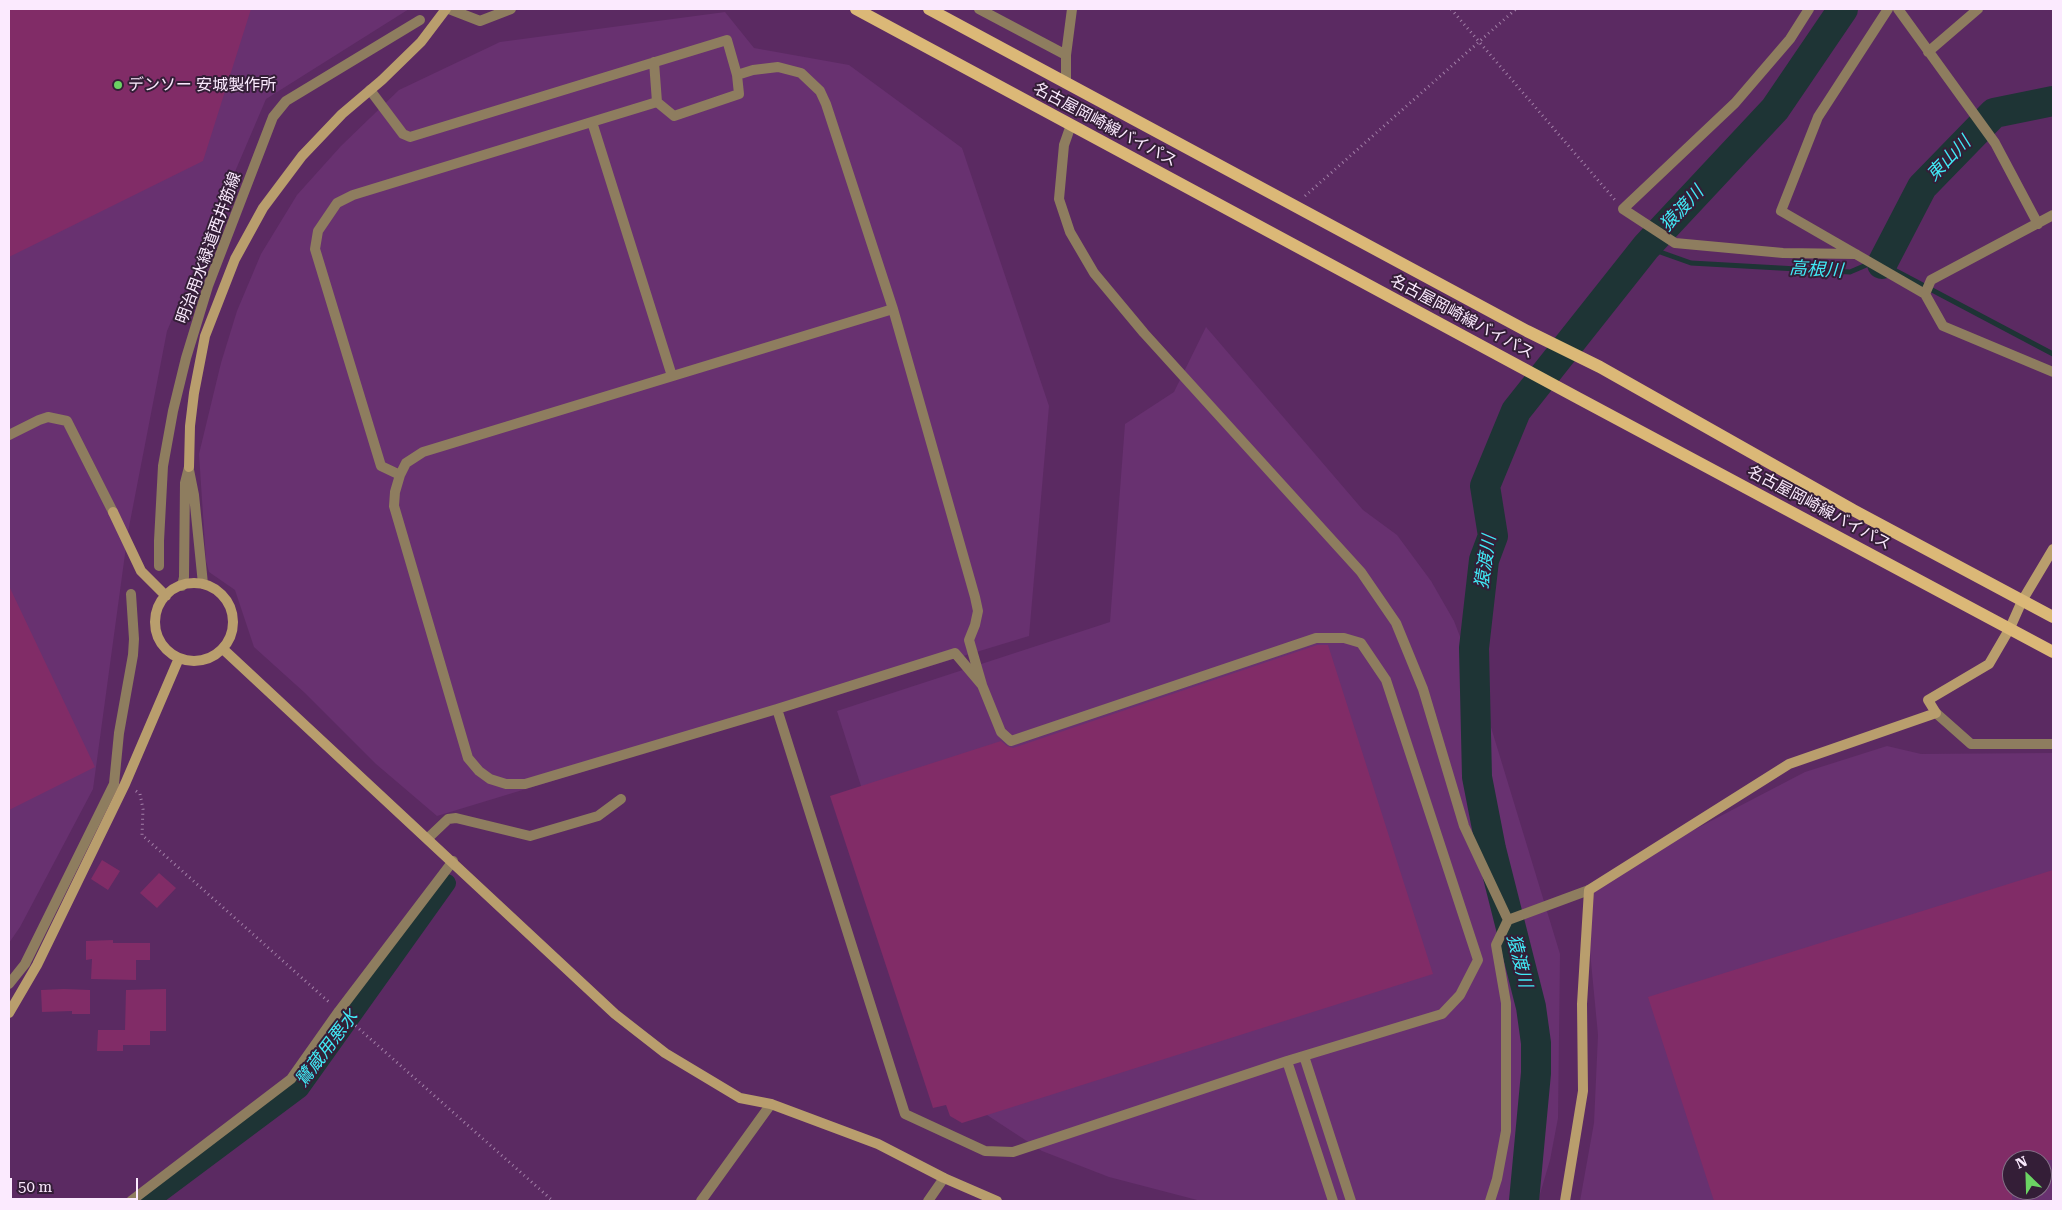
<!DOCTYPE html>
<meta charset="utf-8">
<style>
body{margin:0}
#map{position:relative;width:2062px;height:1210px;overflow:hidden;background:#5b2a62;font-family:"Roboto Serif",serif}
canvas{display:block}
.frame{position:absolute;inset:0;border:10px solid #fbeafe;pointer-events:none}
.north{position:absolute;left:2002px;top:1150px;width:50px;height:50px;box-sizing:border-box;background:#341e37;border:1px solid #847087;border-radius:50%;rotate:336deg;font-size:14px;font-weight:700;line-height:20px;text-align:center;color:#fbeafe}
.north::after{content:'';display:block;margin:auto;width:18px;height:22px;background:#6bd363;clip-path:polygon(50% 0,100% 100%,50% 72%,0 100%)}
.scale{position:absolute;left:10px;top:1178px;width:128px;height:22px;box-sizing:border-box;border:2px solid #fbeafe;border-top:0;padding-left:6px;font-size:15px;line-height:18px;white-space:nowrap;color:#fbeafe;-webkit-text-stroke:4px #341e37;paint-order:stroke}
</style>
<div id="map">
<canvas width="2062" height="1210"></canvas>
<div class="frame"></div>
<div class="north">N</div>
<div class="scale">50 m</div>
</div>
<script>
const c = document.querySelector('canvas').getContext('2d');
c.lineJoin = 'round';
function fill(path, color) { c.fillStyle = color; c.fill(path, 'evenodd'); }
const poly = rows => new Path2D(rows.map(r => 'M' + r).join(''));
function strokePath(path, color, width, dash) { c.strokeStyle = color; c.lineWidth = width; c.lineCap = dash ? 'butt' : 'round'; c.setLineDash(dash || []); c.stroke(path); }
function write(font, color, halo, rows, align = 'center') {
  c.font = font + ' "Roboto Serif","Noto Sans JP",serif'; c.lineWidth = 4; c.setLineDash([]); c.textBaseline = 'middle'; c.strokeStyle = halo; c.fillStyle = color; for (const [text, x, y, turn = 0] of rows) {
    c.save(); c.translate(x, y); c.rotate((+turn || 0) * Math.PI / 180); c.textAlign = isNaN(turn) ? turn : align; if (halo) c.strokeText(text, 0, 0); c.fillText(text, 0, 0); c.restore();
  }
}
const built = poly([
 [9,9,409,9,266,99,167,331,128,532,93,789,20,927,9,943],
 [725,12,754,48,849,65,962,148,1049,406,1029,636,437,816,376,764,305,693,254,647,235,590,209,572,206,561,199,454,221,363,237,311,261,254,297,195,341,146,399,90,500,42],
 [1206,327,1363,510,1397,535,1431,581,1454,621,1476,678,1560,954,1558,1118,1550,1160,1538,1201,1201,1201,1109,1177,1042,1151,961,1098,837,711,1110,622,1125,424,1174,392],
 [1887,746,1921,754,2053,753,2053,1201,1580,1201,1594,1123,1598,1035,1585,899,1590,884,1805,772],
 [2012,1160,2042,1160,2042,1190,2012,1190]
]);
const stream = poly([
 [1646,247,1691,263,1850,272,1871,263],
 [1881,263,2053,354]
]);
const canal = poly([
 [150,1201,300,1089,447,883]
]);
const river = poly([
 [1882,264,1922,187,1994,113,2053,101],
 [1524,1201,1536,1073,1536,1043,1531,1007,1491,849,1477,777,1474,648,1484,560,1493,536,1485,486,1516,411,1646,247,1775,109,1843,9]
]);
const building = poly([
 [9,9,251,9,203,161,9,257],
 [9,586,95,767,9,810],
 [1317,645,1328,645,1433,974,962,1123,950,1116,946,1105,933,1108,830,796,1001,741,1007,746,1013,748],
 [102,860,120,871,108,890,91,879],
 [2053,870,2053,1160,2012,1160,2012,1201,1714,1201,1648,997],
 [159,873,176,888,157,908,140,893],
 [113,940,113,943,150,943,150,960,136,960,136,980,91,979,92,959,86,960,86,941],
 [64,989,90,990,90,1014,72,1014,72,1011,42,1012,41,990],
 [166,989,166,1031,150,1031,150,1045,123,1045,123,1051,97,1051,98,1030,125,1030,126,990]
]);
const path = poly([
 [1451,9,1615,200],
 [1305,196,1516,9],
 [136,791,140,794,143,809,142,835,330,1003],
 [348,1019,553,1201]
]);
const lane = poly([
 [654,62,657,102],
 [370,90,403,134,410,137,727,40,737,75],
 [592,122,672,376],
 [9,435,39,420,48,417,67,421,113,512],
 [400,475,381,466,315,249,318,231,337,203,353,195,657,102,674,116,739,94,737,75,753,70,778,67,801,73,820,91,826,104,893,309,975,597,978,611,975,625,969,640,982,685,955,653,777,709,525,784,506,784,490,779,479,771,468,758,394,506,395,492,400,475,406,463,423,452,893,309],
 [777,709,905,1114,985,1151,1013,1152,1287,1061,1442,1014,1460,995,1478,960,1386,680,1361,643,1344,638,1316,638,1011,741,1001,732,982,685],
 [428,838,448,819,456,818,530,836,598,816,621,799],
 [1304,1056,1351,1201],
 [1287,1061,1333,1201]
]);
const street = poly([
 [449,9,480,21,511,9],
 [979,9,1066,55],
 [1809,9,1790,39,1735,103,1623,209,1675,243,1783,253,1856,254],
 [1888,9,1818,117,1781,211,1925,294],
 [1898,9,1995,143,2038,224],
 [1928,52,1978,9],
 [1066,81,1066,55,1072,9],
 [1071,125,1064,145,1059,199,1070,232,1094,273,1144,333,1361,572,1396,623,1423,689,1464,826,1508,920,1496,945,1506,1003,1506,1131,1497,1179,1490,1201],
 [2053,215,1931,280,1925,294,1943,326,2053,372],
 [189,470,194,495,203,584],
 [159,566,159,541,163,466,173,411,186,358,208,286,273,117,286,101,420,20],
 [182,586,184,577,185,483,189,467],
 [1936,713,1971,744,2053,744],
 [1508,920,1589,890],
 [9,984,25,964,114,784,119,733,133,655,134,639,131,594],
 [131,1201,291,1079,339,1011,453,861],
 [701,1201,771,1104],
 [928,1201,944,1178]
]);
const secondary = poly([
 [189,467,190,426,194,393,205,336,235,259,263,208,302,156,342,114,382,80,421,42,446,9],
 [113,512,141,571,166,596],
 '155 622a39 39 0 1 1 78 0a39 39 0 1 1-78 0Z',
 [223,649,615,1014,665,1053,740,1098,771,1104,878,1144,944,1178,997,1201],
 [9,1013,37,965,125,784,179,658],
 [1565,1201,1583,1091,1582,1004,1589,890,1789,764,1936,713,1928,700,1989,664,2010,628,2022,601,2053,549]
]);
const primary = poly([
 [856,9,1578,398,2053,652],
 [929,9,1527,331,1600,367,1853,510,2053,617]
]);
const markers = [
 [118,85,5,"#6bd363"]
];
const poiNames = [
 ["デンソー 安城製作所",128,85]
];
const streetNames = [
 ["名古屋岡崎線バイパス",1105,125,28],
 ["明治用水緑道西井筋線",209,248,-70],
 ["名古屋岡崎線バイパス",1462,317,28],
 ["名古屋岡崎線バイパス",1819,508,28]
];
const waterNames = [
 ["東山川",1949,159,-46],
 ["猿渡川",1682,209,-47],
 ["高根川",1816,270,3],
 ["猿渡川",1486,562,-81],
 ["猿渡川",1519,961,76],
 ["鷺蔵用悪水",327,1049,-53]
];
fill(built, '#683170');
strokePath(stream, '#1e3435', 5);
strokePath(canal, '#1e3435', 18);
strokePath(river, '#1e3435', 30);
fill(building, '#812c67');
strokePath(path, '#a380a8', 3, [1, 4]);
strokePath(lane, '#8e7d5f', 10);
strokePath(street, '#8e7d5f', 10);
strokePath(secondary, '#b99e6d', 10);
strokePath(primary, '#dbb877', 12);
for (const [x, y, r, color] of markers) { const dot = new Path2D(); dot.arc(x, y, r, 0, 2 * Math.PI); c.fillStyle = color; c.fill(dot); strokePath(dot, '#341e37', 2); }
write('16px', '#fbeafe', '#341e37', poiNames, 'left');
write('16px', '#fbeafe', '#341e37', streetNames);
write('italic 18px', '#41e9f5', '#341e37', waterNames);
</script>
